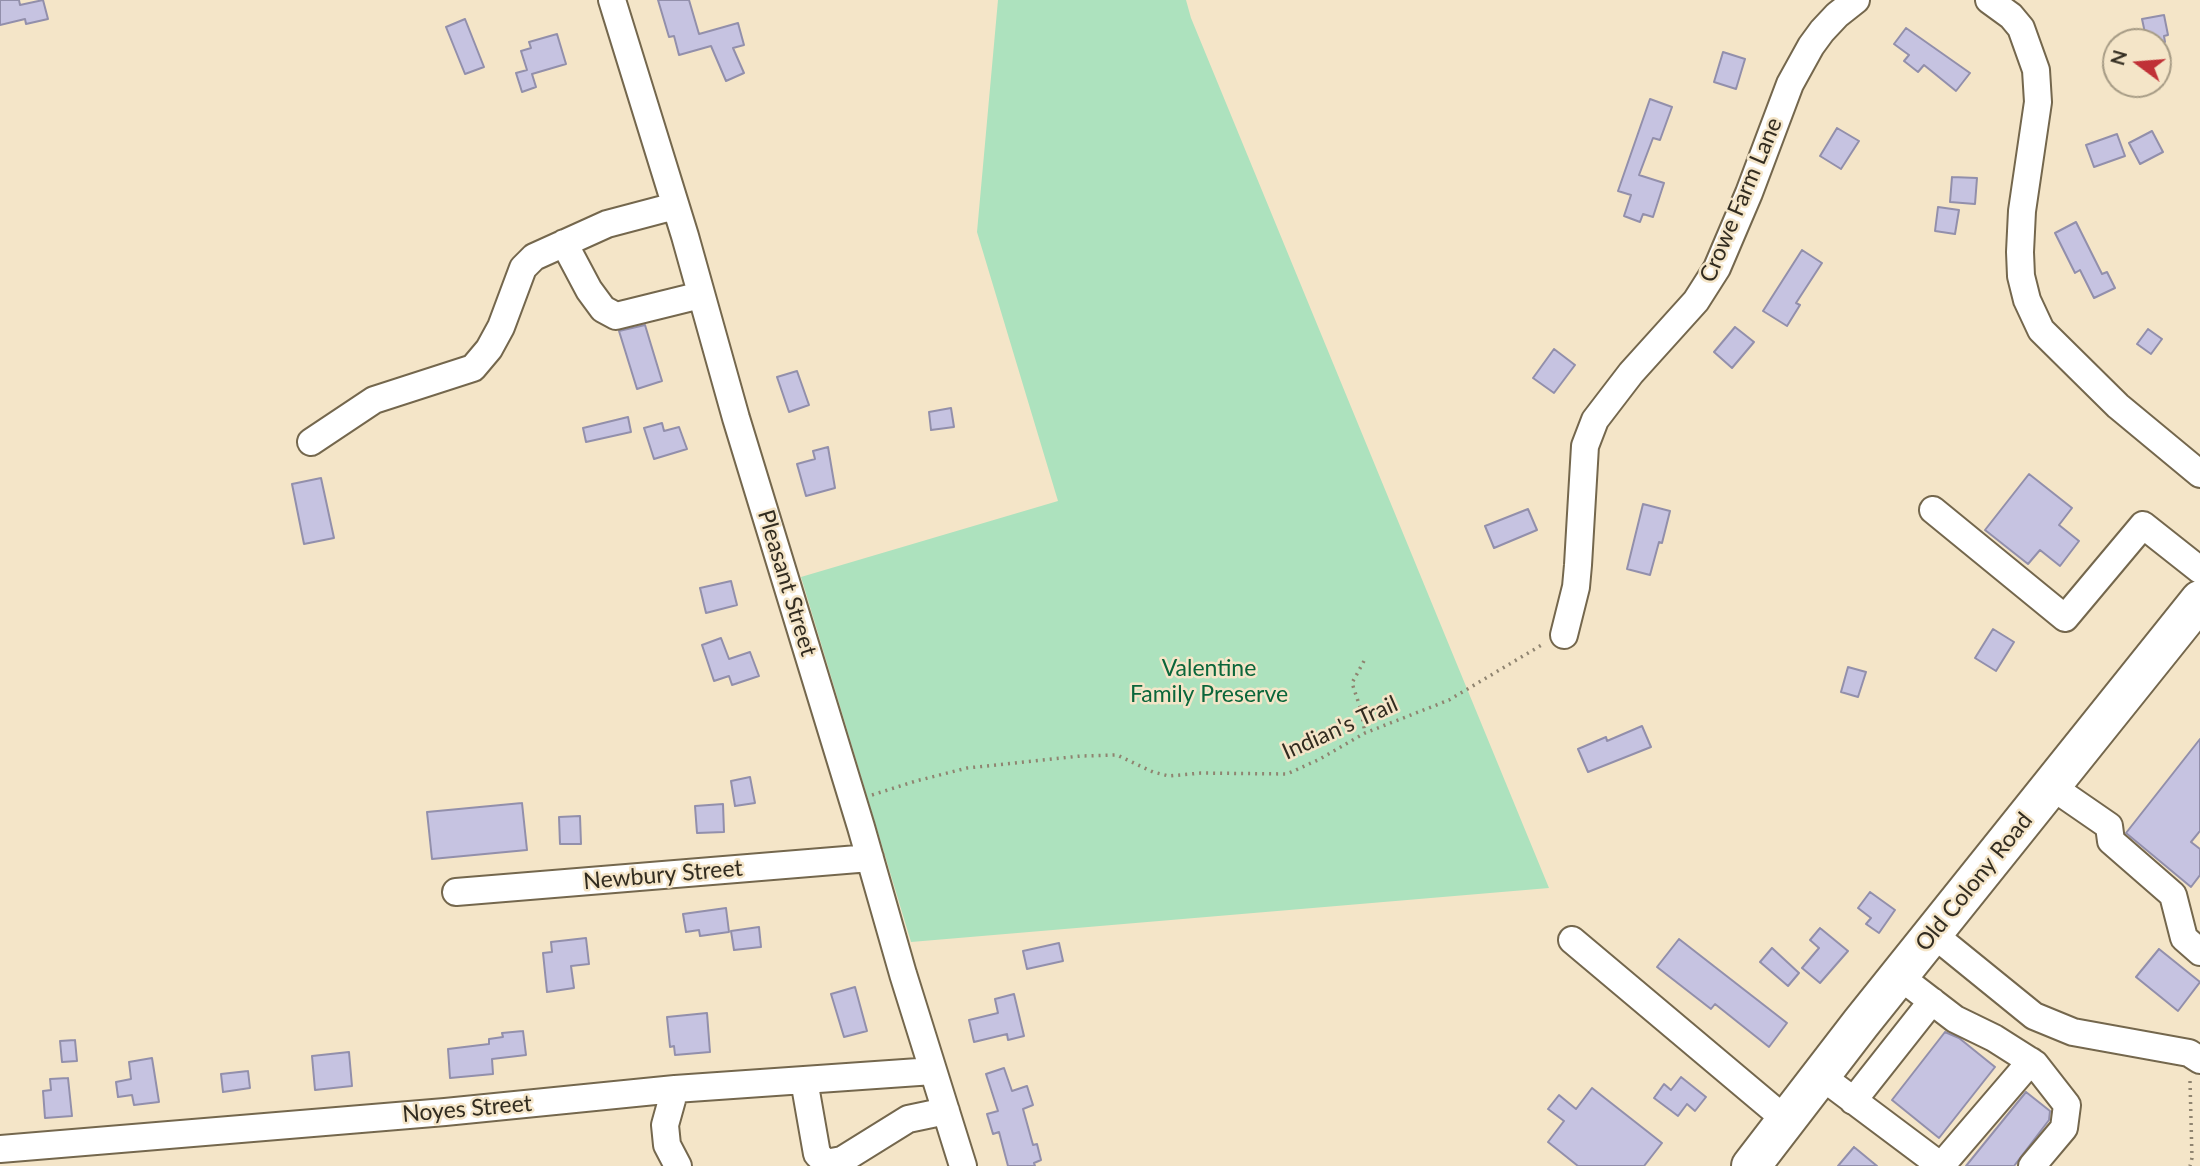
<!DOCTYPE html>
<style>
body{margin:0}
#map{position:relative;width:2200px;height:1166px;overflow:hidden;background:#f4e5c8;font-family:Lato,sans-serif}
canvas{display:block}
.north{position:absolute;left:2102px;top:28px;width:70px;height:70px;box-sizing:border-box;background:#f4e5c8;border:2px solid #a69b85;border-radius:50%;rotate:286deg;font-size:19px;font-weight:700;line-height:28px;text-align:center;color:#322c20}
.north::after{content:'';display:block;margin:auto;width:24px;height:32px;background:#c03137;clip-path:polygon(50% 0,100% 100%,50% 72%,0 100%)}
</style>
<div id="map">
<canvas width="2200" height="1166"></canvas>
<div class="north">N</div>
</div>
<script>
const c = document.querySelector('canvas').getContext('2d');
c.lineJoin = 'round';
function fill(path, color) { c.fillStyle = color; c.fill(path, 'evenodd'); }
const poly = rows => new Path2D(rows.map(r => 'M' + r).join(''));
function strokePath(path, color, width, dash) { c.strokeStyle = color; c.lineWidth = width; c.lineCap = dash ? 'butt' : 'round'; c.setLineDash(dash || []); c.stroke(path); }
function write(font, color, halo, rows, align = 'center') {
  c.font = font + ' Lato,sans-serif'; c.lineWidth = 5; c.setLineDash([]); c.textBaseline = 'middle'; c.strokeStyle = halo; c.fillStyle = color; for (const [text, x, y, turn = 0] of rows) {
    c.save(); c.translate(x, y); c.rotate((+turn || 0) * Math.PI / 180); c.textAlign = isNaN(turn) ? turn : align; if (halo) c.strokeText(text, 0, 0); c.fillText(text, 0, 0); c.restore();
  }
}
const green = poly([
 [998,0,1186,0,1191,18,1549,888,911,942,801,577,1058,501,977,232]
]);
const building = poly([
 [0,0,19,0,20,5,43,0,48,19,26,24,25,19,0,25,0,0],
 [658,0,689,0,699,34,738,23,744,45,733,48,744,73,726,81,711,46,679,55,674,36,669,37,658,0],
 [2164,15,2168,35,2164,36,2165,42,2147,42,2142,19,2164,15],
 [465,19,484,67,465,74,446,27,465,19],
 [1906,28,1970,73,1956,91,1924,65,1918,72,1904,61,1909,55,1894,44,1906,28],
 [557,34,566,64,532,74,536,87,522,92,516,73,527,70,521,51,531,48,529,42,557,34],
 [1723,52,1745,59,1736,89,1714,82,1723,52],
 [1650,99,1672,107,1660,140,1653,138,1639,175,1664,183,1653,217,1643,214,1640,222,1624,216,1631,195,1618,191,1650,99],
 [1837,128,1859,141,1841,169,1820,156,1837,128],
 [2152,131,2163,152,2140,164,2129,143,2152,131],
 [2117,134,2125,156,2094,167,2086,145,2117,134],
 [1952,177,1977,178,1975,204,1950,202,1952,177],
 [1938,207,1959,210,1955,234,1935,231,1938,207],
 [2076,222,2102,274,2107,272,2115,288,2094,298,2080,270,2075,273,2055,233,2076,222],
 [1802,250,1822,263,1796,303,1800,305,1787,326,1763,311,1802,250],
 [645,325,662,381,637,389,619,331,645,325],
 [1735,327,1754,342,1732,368,1714,352,1735,327],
 [2148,329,2162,339,2151,354,2137,344,2148,329],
 [1554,349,1575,365,1554,393,1533,378,1554,349],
 [797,371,809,405,789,412,777,377,797,371],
 [951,408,954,427,931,430,929,412,951,408],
 [628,417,631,432,586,442,583,428,628,417],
 [662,423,664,431,679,427,687,449,654,459,644,428,662,423],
 [828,447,835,488,806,496,797,464,815,459,813,451,828,447],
 [2029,474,2072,508,2059,525,2079,541,2060,566,2040,550,2028,564,1985,530,2029,474],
 [321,478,334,538,304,544,292,484,321,478],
 [1643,504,1670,511,1662,543,1659,542,1650,575,1627,569,1643,504],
 [1528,509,1537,530,1494,548,1485,526,1528,509],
 [731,581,737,605,706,613,700,588,731,581],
 [1993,629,2014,642,1996,671,1975,658,1993,629],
 [721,638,729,659,750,652,759,676,732,685,729,676,714,681,702,645,721,638],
 [1848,667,1866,672,1858,697,1841,692,1848,667],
 [1642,726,1651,747,1588,772,1578,749,1606,737,1607,741,1642,726],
 [2200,739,2200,831,2191,842,2200,849,2200,875,2191,887,2126,833,2200,739],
 [750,777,755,803,735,806,731,781,750,777],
 [522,803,527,850,432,859,427,812,522,803],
 [723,804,724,832,697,833,695,806,723,804],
 [580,816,581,844,560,844,559,817,580,816],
 [1870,892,1895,910,1879,933,1866,924,1871,918,1858,908,1870,892],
 [726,908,729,932,700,936,699,930,686,932,683,914,726,908],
 [759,927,761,947,734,950,731,931,759,927],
 [1820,928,1848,951,1820,983,1802,968,1819,948,1810,940,1820,928],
 [586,938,589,964,571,966,574,988,547,992,543,953,552,952,551,942,586,938],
 [1679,939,1787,1023,1769,1047,1715,1004,1711,1009,1657,967,1679,939],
 [1059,943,1063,961,1027,969,1023,951,1059,943],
 [1772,948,1799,973,1788,986,1760,962,1772,948],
 [2159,949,2200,982,2178,1011,2136,977,2159,949],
 [855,987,867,1031,844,1037,831,994,855,987],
 [1014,994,1024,1036,1008,1040,1007,1034,974,1042,969,1020,998,1013,995,999,1014,994],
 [707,1013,710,1052,675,1055,674,1046,670,1047,667,1017,707,1013],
 [523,1031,526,1055,492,1059,493,1074,450,1078,448,1049,489,1044,489,1039,503,1037,502,1033,523,1031],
 [1945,1032,1959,1038,1995,1067,1939,1138,1892,1100,1945,1032],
 [75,1040,77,1061,62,1062,60,1041,75,1040],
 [349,1052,352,1086,315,1090,312,1056,349,1052],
 [152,1058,159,1102,134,1105,132,1095,118,1097,116,1082,131,1079,129,1062,152,1058],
 [1004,1068,1012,1091,1027,1086,1033,1105,1023,1109,1033,1145,1037,1144,1041,1160,1034,1163,1035,1166,1008,1166,999,1132,993,1134,987,1114,998,1111,986,1074,1004,1068],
 [248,1071,250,1088,223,1092,221,1074,248,1071],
 [1681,1077,1706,1097,1695,1111,1687,1104,1678,1116,1654,1098,1664,1084,1671,1090,1681,1077],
 [68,1078,72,1116,45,1118,43,1091,51,1090,50,1079,68,1078],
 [1592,1088,1662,1143,1644,1166,1578,1166,1548,1142,1564,1121,1548,1109,1559,1095,1576,1109,1592,1088],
 [2026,1092,2050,1111,2049,1120,2014,1166,1966,1166,2026,1092],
 [1854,1147,1877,1166,1838,1166,1854,1147]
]);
const path = poly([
 [1364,661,1352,683,1361,710,1365,733],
 [872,795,916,781,967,768,1081,756,1117,755,1153,772,1169,776,1201,773,1287,774,1320,759,1365,733,1449,700,1545,643],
 [2190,1081,2192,1158,2190,1166]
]);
const minor = poly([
 [612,0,685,236,736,418,861,827,903,974,963,1166],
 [1989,0,2011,16,2021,28,2036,70,2038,102,2022,211,2020,252,2021,276,2027,300,2041,330,2118,406,2200,474],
 [564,243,589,290,603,309,616,316,701,295],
 [311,442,374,400,473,368,489,349,501,327,523,268,534,257,607,224,675,206],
 [1933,510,2065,618,2143,525,2200,570],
 [1564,635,1576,587,1578,565,1585,446,1595,420,1631,373,1696,301,1717,268,1749,193,1790,84,1811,46,1822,31,1837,15,1856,0],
 [2051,786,2109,826,2111,841,2173,895,2184,938,2200,952],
 [456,892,870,858],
 [1933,934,2034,1016,2073,1032,2189,1053,2200,1060],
 [1572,940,1786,1120],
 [1899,976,1955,1019,1994,1038,2035,1064,2067,1105,2064,1128,2032,1166],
 [1821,1076,1941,1166],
 [804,1080,817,1154,826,1163,842,1160,908,1119,946,1111],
 [675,1089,665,1125,667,1145,678,1166],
 [1853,1101,1932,1001],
 [0,1149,445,1112,675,1089,933,1071],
 [1941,1166,2031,1061]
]);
const highway = poly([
 [1751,1166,1861,1023,2200,600]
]);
const streetNames = [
 ["Crowe Farm Lane",1741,200,-67],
 ["Pleasant Street",787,583,73],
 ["Indian's Trail",1340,728,-24],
 ["Newbury Street",663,875,-5],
 ["Old Colony Road",1974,882,-51],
 ["Noyes Street",467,1109,-5]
];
const parkNames = [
 ["Valentine",1209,669],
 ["Family Preserve",1209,695]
];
fill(green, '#ade2be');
fill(building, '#c6c3e1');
strokePath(building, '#928fab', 2);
strokePath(minor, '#74674d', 30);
strokePath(highway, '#74674d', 42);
strokePath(path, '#8f8470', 3.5, [2, 5]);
strokePath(minor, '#fff', 26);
strokePath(highway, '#fff', 38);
write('23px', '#322c20', '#f4e5c8', streetNames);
write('23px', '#0a663a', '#f4e5c8', parkNames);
</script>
